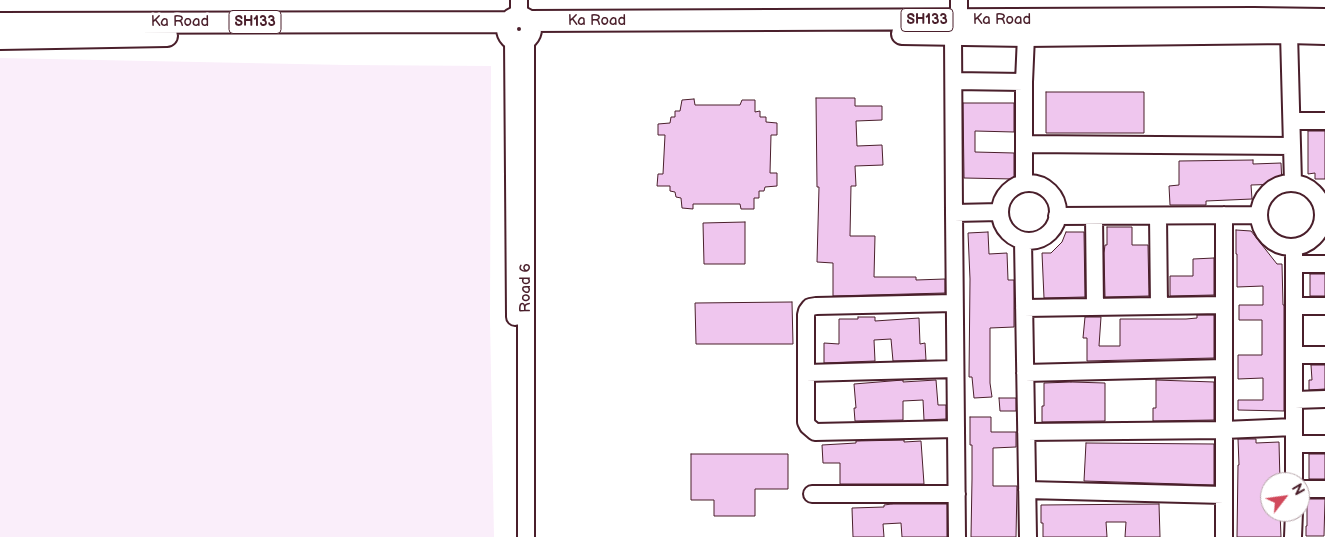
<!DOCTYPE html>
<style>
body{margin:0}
#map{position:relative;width:1325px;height:537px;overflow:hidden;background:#fff;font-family:"Balsamiq Sans",sans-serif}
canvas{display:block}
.north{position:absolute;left:1260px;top:472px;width:50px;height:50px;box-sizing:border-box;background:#fff;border:1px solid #b7a5aa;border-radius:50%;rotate:60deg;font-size:14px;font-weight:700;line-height:20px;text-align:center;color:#4a1f2b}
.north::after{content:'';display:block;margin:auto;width:18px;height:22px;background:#d1495b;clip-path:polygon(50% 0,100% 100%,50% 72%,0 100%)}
</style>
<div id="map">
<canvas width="1325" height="537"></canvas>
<div class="north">N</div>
</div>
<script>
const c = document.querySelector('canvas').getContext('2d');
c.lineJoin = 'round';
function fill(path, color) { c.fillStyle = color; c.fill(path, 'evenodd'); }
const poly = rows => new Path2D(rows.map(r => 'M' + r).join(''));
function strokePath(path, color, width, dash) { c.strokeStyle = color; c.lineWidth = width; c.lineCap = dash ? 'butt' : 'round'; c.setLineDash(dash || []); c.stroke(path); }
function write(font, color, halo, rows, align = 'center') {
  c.font = font + ' "Balsamiq Sans",sans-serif'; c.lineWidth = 5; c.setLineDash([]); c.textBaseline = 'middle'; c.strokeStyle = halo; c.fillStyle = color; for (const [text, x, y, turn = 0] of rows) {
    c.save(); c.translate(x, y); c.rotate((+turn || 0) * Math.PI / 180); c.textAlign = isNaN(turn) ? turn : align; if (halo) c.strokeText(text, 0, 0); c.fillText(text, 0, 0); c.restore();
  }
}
const built = poly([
 [0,58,346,65,491,66,490,319,494,537,0,537]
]);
const building = poly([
 [1046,92,1144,92,1144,133,1046,133,1046,92],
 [816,98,855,98,855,106,882,106,882,120,856,121,857,146,882,145,883,165,855,166,856,186,851,186,850,236,875,236,874,277,916,277,916,280,945,279,945,293,833,296,833,263,817,262,819,187,817,187,816,98],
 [694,99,695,105,740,105,742,100,755,100,755,112,760,111,760,117,766,117,766,122,777,123,777,135,771,135,770,173,777,173,777,186,765,187,764,191,759,191,759,198,754,198,754,209,741,209,740,204,693,204,693,209,682,208,681,198,676,197,675,192,670,191,670,186,657,186,658,174,663,174,665,135,658,135,658,124,670,123,671,117,675,117,675,111,680,111,682,100,694,99],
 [963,103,1014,103,1014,132,975,131,975,152,1014,153,1014,179,964,178,963,103],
 [1308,131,1325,131,1325,179,1315,179,1315,173,1308,174,1308,131],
 [1253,160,1253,164,1281,163,1282,184,1251,185,1252,199,1206,201,1206,205,1170,205,1169,186,1179,185,1179,161,1253,160],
 [745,222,745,264,704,264,703,223,745,222],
 [1107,227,1132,227,1132,245,1148,245,1149,296,1105,297,1104,253,1105,245,1107,245,1107,227],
 [1236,230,1251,231,1277,264,1282,264,1283,305,1284,305,1284,411,1238,410,1238,400,1263,400,1263,378,1238,379,1238,355,1262,355,1262,320,1239,320,1239,305,1263,305,1263,286,1237,287,1237,254,1236,254,1236,230],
 [988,232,989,254,1007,253,1008,280,1014,280,1014,327,990,328,990,383,992,397,974,398,972,377,969,377,970,279,968,233,988,232],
 [1066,232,1084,232,1085,297,1044,298,1042,253,1051,253,1062,242,1066,232],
 [1214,258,1214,295,1170,296,1170,276,1193,276,1193,259,1214,258],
 [1310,274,1325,274,1325,296,1310,296,1310,274],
 [792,302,793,344,696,344,695,303,792,302],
 [1197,315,1214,315,1214,358,1087,361,1087,338,1083,338,1085,317,1101,317,1099,346,1120,346,1120,319,1186,319,1197,318,1197,315],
 [858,317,875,317,875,321,919,318,920,344,925,343,926,360,893,361,891,339,874,340,875,361,824,363,824,343,839,344,839,319,858,319,858,317],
 [1311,365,1325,365,1325,389,1309,390,1309,380,1312,380,1311,365],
 [903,380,903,382,936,380,938,405,946,405,946,419,924,420,923,400,903,401,903,420,855,421,854,408,856,408,854,384,903,380],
 [1156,380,1214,382,1214,420,1153,421,1153,408,1156,408,1156,380],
 [1071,382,1105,383,1105,421,1042,422,1042,406,1044,406,1044,383,1071,382],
 [999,398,1016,398,1016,411,1000,411,999,398],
 [970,417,991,417,991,432,1016,432,1016,447,993,448,993,486,1017,486,1016,537,971,537,972,479,972,445,970,445,970,417],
 [1238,439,1256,439,1256,443,1279,442,1280,482,1270,482,1270,512,1280,512,1281,537,1237,537,1238,465,1239,465,1238,439],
 [904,440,904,442,921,441,924,484,840,484,840,463,823,463,822,445,856,443,856,441,904,440],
 [1086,443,1214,444,1214,485,1084,481,1086,443],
 [691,454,788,454,788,489,755,489,755,516,714,516,714,500,691,500,691,454],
 [1309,454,1325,454,1325,479,1309,479,1309,454],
 [1307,499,1325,499,1324,536,1306,536,1306,526,1307,526,1307,499],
 [892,504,947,504,947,537,902,537,901,523,883,524,884,537,853,537,852,508,884,507,884,505,892,504],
 [1159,504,1160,537,1125,537,1126,522,1106,522,1107,537,1043,537,1043,523,1041,523,1041,505,1159,504]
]);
const minor = poly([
 [519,16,519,0],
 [959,20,959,0],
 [1289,33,1293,183],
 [953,35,954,213],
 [513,39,515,317],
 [954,81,1024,82],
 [1292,121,1325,121],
 [1024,144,1292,146],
 '1000 212a29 29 0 1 1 58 0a29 29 0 1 1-58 0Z',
 [1024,183,1024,82,1026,36],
 '1259 215a32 32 0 1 1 64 0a32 32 0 1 1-64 0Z',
 [1224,215,1224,537],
 [1057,216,1259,215],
 [1094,216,1095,307],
 [1158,216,1159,306],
 [1023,241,1028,537],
 [1294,247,1294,482],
 [1294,264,1325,264],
 [954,303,816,306,810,307,807,311,806,315,806,422,808,426,815,432,956,429],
 [1294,306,1325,306],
 [1024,308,1224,305],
 [1294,355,1325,355],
 [806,373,955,369],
 [1025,373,1224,368],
 [1295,400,1325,399],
 [1026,432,1224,430,1294,427],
 [1294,444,1325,444],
 [1300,489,1325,489],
 [1027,490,1224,495],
 [812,494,957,494],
 [526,537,526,39],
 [957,537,954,213,1000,212],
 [1293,537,1294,512]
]);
const major = poly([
 '507 29a12 12 0 1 1 24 0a12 12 0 1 1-24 0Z',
 [529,21,1254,18,1325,19],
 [0,23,509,22],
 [902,34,1026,36,1289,33,1325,34],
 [0,39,167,36]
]);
const shields = [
 [927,20,52],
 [255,22,52]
];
const shieldNames = [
 ["SH133",927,20],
 ["SH133",255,22]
];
const streetNames = [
 ["Ka Road",1002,20],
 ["Ka Road",597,21],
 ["Ka Road",180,22],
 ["Road 6",526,288,-90]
];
fill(built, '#faeefa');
fill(building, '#efc6ee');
strokePath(building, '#4a1f2b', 1);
strokePath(minor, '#4a1f2b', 20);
strokePath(major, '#4a1f2b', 24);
strokePath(minor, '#fff', 16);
strokePath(major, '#fff', 20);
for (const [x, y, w] of shields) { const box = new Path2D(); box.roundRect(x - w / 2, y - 11.5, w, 23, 4); c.fillStyle = '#fff'; c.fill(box); strokePath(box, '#4a1f2b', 1); }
write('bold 14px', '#4a1f2b', null, shieldNames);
write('15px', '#4a1f2b', '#fff', streetNames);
</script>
